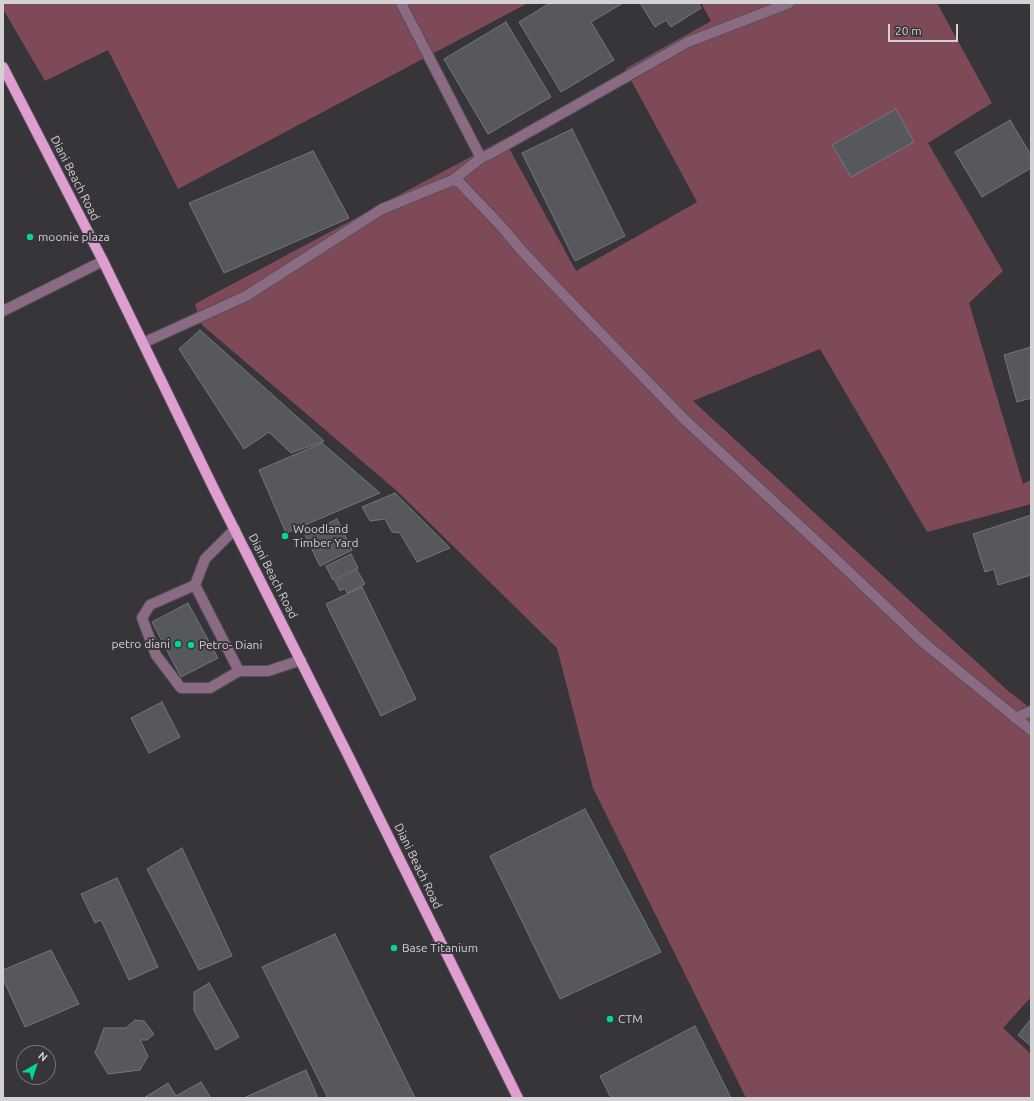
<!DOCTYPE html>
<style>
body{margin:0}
#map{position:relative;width:1034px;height:1101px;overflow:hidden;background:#373539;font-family:Ubuntu,sans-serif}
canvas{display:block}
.frame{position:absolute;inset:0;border:4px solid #d3d1d4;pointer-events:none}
.north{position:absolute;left:16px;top:1045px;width:40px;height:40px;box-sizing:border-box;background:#373539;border:1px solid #757377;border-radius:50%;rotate:39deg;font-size:11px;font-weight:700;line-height:16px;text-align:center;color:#d3d1d4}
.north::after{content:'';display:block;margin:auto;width:14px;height:18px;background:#02d98b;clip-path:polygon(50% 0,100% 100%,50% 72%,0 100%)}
.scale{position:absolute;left:888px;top:24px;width:70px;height:18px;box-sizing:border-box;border:2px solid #d3d1d4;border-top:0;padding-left:5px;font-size:12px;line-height:14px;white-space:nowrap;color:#d3d1d4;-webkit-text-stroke:3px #373539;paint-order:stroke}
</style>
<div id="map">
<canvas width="1034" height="1101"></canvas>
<div class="frame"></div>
<div class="north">N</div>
<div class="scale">20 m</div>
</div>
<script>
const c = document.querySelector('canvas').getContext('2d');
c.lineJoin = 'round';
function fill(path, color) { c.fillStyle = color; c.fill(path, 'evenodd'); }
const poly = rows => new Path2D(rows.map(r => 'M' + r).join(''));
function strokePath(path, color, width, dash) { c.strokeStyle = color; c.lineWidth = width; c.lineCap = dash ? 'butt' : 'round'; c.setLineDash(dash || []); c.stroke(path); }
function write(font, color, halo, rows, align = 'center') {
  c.font = font + ' Ubuntu,sans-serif'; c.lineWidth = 4; c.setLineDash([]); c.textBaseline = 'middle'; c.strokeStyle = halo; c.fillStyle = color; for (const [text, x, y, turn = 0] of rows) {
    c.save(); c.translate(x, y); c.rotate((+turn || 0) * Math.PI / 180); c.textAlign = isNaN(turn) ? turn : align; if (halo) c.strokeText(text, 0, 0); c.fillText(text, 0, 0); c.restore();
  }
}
const green = poly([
 [3,3,528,3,178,189,108,50,45,81,3,9],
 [701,3,937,3,992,103,928,143,1003,271,969,303,1023,484,1031,480,1031,504,927,532,820,349,693,401,1007,690,1031,709,1031,997,1003,1028,1031,1054,1031,1098,746,1098,593,788,557,648,397,491,202,325,195,304,504,139,576,271,697,202,625,69,711,21]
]);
const building = poly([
 [550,3,623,3,591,22,614,60,561,92,519,22,550,3],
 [640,3,698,3,701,8,671,27,666,20,655,27,640,3],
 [506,22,551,97,488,134,444,59,506,22],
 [896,109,914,142,851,177,832,145,896,109],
 [1010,120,1031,155,1031,168,982,197,955,152,1010,120],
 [572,129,625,236,575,261,522,153,572,129],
 [313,151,349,218,224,273,189,203,313,151],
 [200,330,324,441,291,453,269,432,244,449,179,349,200,330],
 [1031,347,1031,398,1017,402,1004,355,1031,347],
 [322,443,380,493,286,533,259,470,322,443],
 [395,493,450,548,417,562,400,533,392,532,385,519,370,521,362,507,395,493],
 [1031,515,1031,575,998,585,994,569,985,572,973,534,1031,515],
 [337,519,352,550,320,566,305,535,337,519],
 [351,554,358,568,333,580,326,566,351,554],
 [357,570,365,584,347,593,345,588,340,591,335,581,357,570],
 [362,587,416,699,381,716,326,604,362,587],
 [188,603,218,658,181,677,152,622,188,603],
 [162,702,180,737,149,753,131,718,162,702],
 [585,809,661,952,560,999,490,856,585,809],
 [182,848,232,956,199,970,147,869,182,848],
 [117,878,158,967,129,980,101,920,95,923,81,894,117,878],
 [335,934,415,1098,328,1098,262,967,335,934],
 [51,950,79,1004,25,1027,3,979,3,970,51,950],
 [209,983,239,1037,216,1050,194,1011,194,992,209,983],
 [1031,1019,1031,1046,1018,1035,1031,1019],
 [135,1020,144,1021,154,1034,147,1040,140,1040,148,1056,140,1070,108,1074,95,1053,104,1028,126,1028,135,1020],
 [695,1026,731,1098,611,1098,600,1076,695,1026],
 [306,1070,318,1098,246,1098,246,1097,306,1070],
 [201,1082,211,1098,144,1098,168,1083,176,1096,201,1082]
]);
const minor = poly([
 [401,3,481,158],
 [453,180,481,158,490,154,688,42,789,3],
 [3,311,103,261],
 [143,343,246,296,382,209,453,180,460,183,501,226,522,251,554,285,684,419,827,551,924,643,1031,730],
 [235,529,205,559,195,585,204,603,239,671,268,671,301,660],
 [195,585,150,605,142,618,156,655,181,688,210,688,239,671],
 [1015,718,1031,711]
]);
const major = poly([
 [3,67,103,261,214,489,348,755,518,1098]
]);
const markers = [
 [30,237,4,"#02d98b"],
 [285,536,4,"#02d98b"],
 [178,644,4,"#02d98b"],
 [191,645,4,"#02d98b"],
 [394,948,4,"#02d98b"],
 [610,1019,4,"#02d98b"]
];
const streetNames = [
 ["Diani Beach Road",75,178,63],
 ["Diani Beach Road",273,576,63],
 ["Diani Beach Road",418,866,64]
];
const poiNames = [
 ["moonie plaza",38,237],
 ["Woodland",293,529],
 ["Timber Yard",293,543],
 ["petro diani",170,644,"right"],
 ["Petro- Diani",199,645],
 ["Base Titanium",402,948],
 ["CTM",618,1019]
];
fill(green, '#7f4a58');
fill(building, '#57585d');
strokePath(building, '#75767b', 1);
strokePath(minor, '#535155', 12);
strokePath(major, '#535155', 12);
strokePath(minor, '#8a6b83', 10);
strokePath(major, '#de9ed0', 10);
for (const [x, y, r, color] of markers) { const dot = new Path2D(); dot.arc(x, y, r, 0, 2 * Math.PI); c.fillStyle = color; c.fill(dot); strokePath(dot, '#373539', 1.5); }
write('12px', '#d3d1d4', '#373539', streetNames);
write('12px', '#d3d1d4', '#373539', poiNames, 'left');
</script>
